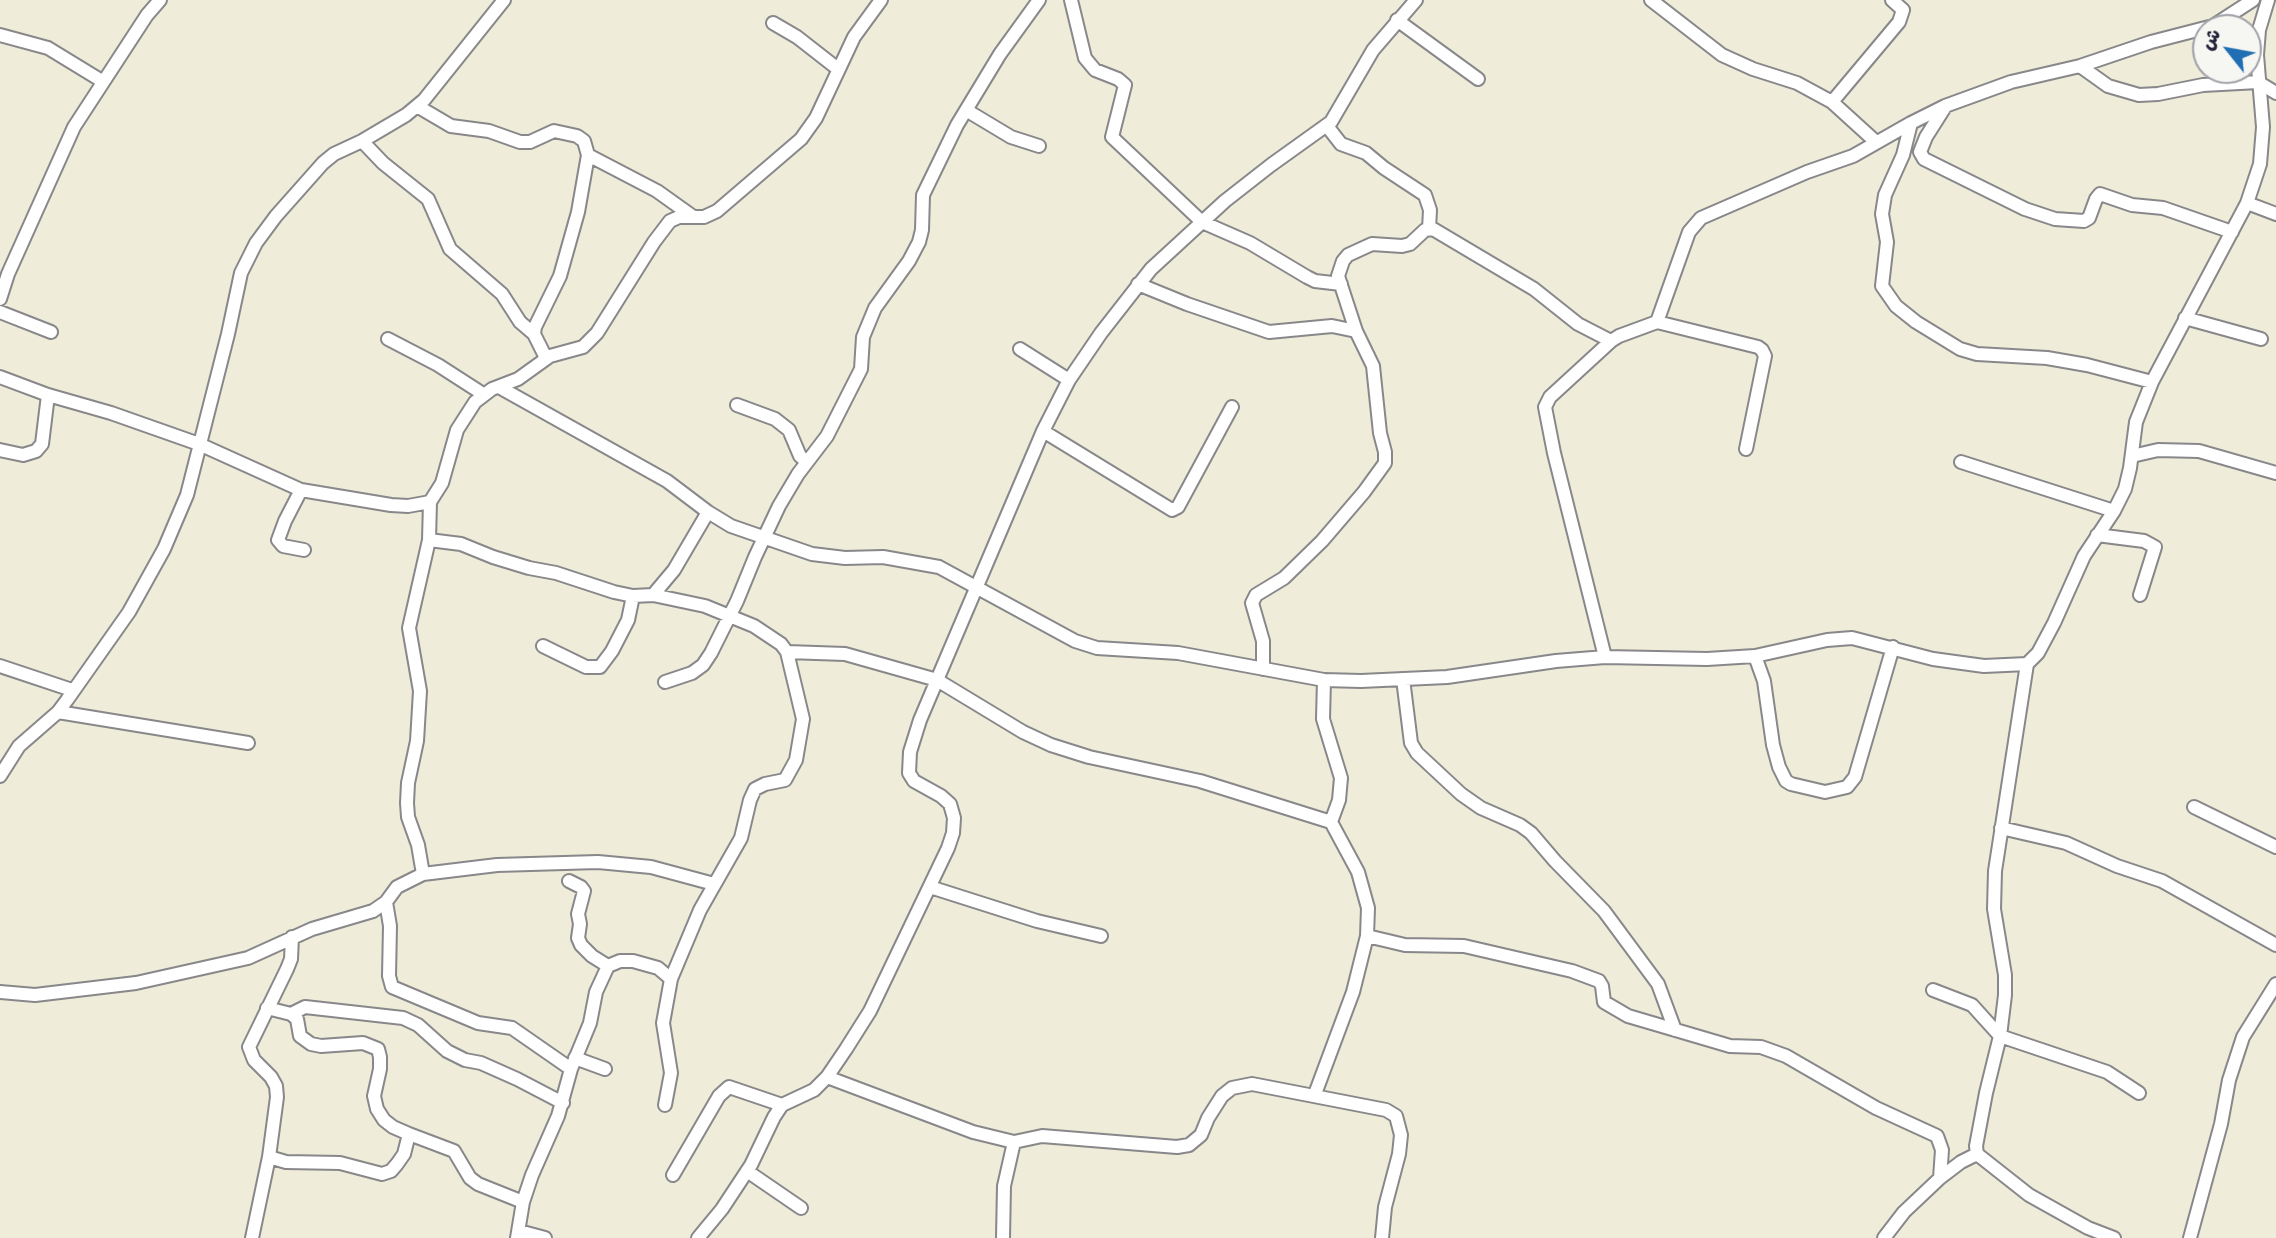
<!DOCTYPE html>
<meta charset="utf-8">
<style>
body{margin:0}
#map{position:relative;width:2276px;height:1238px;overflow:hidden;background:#efecd9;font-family:Sriracha,"Playpen Sans Arabic",sans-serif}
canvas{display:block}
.north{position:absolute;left:2192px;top:14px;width:70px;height:70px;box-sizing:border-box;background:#f6f6f2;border:2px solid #a1a1a9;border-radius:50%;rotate:301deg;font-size:19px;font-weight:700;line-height:28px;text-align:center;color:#22223b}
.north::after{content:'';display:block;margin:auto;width:24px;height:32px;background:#1f6fb2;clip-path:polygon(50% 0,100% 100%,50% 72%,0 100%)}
</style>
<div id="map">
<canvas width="2276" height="1238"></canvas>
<div class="north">ش</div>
</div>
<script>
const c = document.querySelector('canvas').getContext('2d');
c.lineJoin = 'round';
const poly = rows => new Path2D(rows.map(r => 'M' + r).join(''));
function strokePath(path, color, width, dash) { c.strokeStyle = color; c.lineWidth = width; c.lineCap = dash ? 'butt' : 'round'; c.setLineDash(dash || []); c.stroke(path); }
const minor = poly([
 [1071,0,1085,58,1095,70,1118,79,1125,85,1112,137,1202,222,1250,243,1307,277,1315,281,1341,284],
 [1651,0,1722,55,1753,69,1797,83,1832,102,1876,142],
 [1397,20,1478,79],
 [773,23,797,37,838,69],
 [0,35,48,48,102,81],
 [2080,66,2108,86,2139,95,2158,94,2203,85,2258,82,2276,93],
 [1832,102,1899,22,1903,10,1892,0],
 [417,106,451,126,489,131,520,142,530,142,554,131,577,136,584,141,588,155,657,191,692,216],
 [1945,107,1926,137,1920,152,1924,159,2025,209,2055,219,2084,221,2089,218,2096,199,2100,194,2132,205,2163,208,2232,232],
 [966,110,1011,137,1039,146],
 [1911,123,1903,155,1885,195,1882,214,1887,242,1882,286,1896,306,1916,322,1960,349,1977,354,2047,358,2087,365,2152,382],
 [1327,126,1341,144,1366,153,1384,168,1425,195,1430,210,1429,229],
 [362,141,383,163,428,199,450,249,502,294,520,322,534,334],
 [2247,203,2276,214],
 [1138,284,1187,304,1269,332,1332,326,1356,331],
 [0,299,8,274,74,127,147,15,160,0],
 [0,312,51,332],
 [2185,318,2261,339],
 [1657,322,1758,347,1762,350,1765,356,1746,449],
 [388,339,438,365,483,394],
 [1020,349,1069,380],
 [546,358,534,334,535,327,560,276,578,212,588,155],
 [0,377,48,395,111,413,199,444,301,490,391,505,408,506,430,502],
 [499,387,667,481,708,512,731,526,812,554,845,558,883,557,939,567,1075,641,1097,648,1178,653,1324,680,1361,681,1447,677,1556,661,1605,657,1707,659,1755,656,1827,640,1852,638,1933,659,1984,666,2027,664],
 [737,405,775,419,789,430,800,456,807,462],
 [1043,431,1172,510,1178,507,1232,407],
 [0,450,23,455,36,451,42,444,48,395],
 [2132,456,2158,450,2199,451,2276,473],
 [1961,462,2114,511],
 [301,490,285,521,278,540,283,546,304,550],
 [2097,535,2144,541,2155,547,2140,595],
 [429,540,461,544,493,557,529,568,556,573,614,592,633,596,653,595,705,606,754,626,781,644,787,652,803,719,796,760,785,780,765,784,755,789,750,800,741,838,700,910,671,979,663,1023,671,1073,665,1105],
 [653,595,674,570,708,512],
 [543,646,586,667,600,667,612,651,628,620,633,596],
 [787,652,845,654,937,680,1023,732,1051,745,1089,757,1200,781,1331,822],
 [1755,656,1764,681,1773,745,1779,767,1786,781,1791,784,1825,792,1847,787,1855,777,1893,647],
 [1605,657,1554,453,1545,407,1550,397,1611,341,1619,336,1657,322,1689,232,1701,218,1807,172,1853,156,1911,123,1945,106,2011,82,2080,66,2151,42,2213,26,2253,0],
 [0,666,72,690],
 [1263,669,1263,641,1252,603,1256,595,1284,578,1322,541,1364,492,1385,463,1385,452,1380,433,1373,366,1356,331,1338,276,1343,261,1348,255,1372,244,1402,246,1410,244,1425,230,1433,229,1534,289,1578,324,1611,341],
 [1403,679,1411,743,1417,753,1461,794,1481,808,1520,825,1531,833,1555,861,1604,911,1658,984,1675,1030],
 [665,682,692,673,703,665,711,653,737,601,755,557,779,506,798,474,827,436,861,369,863,337,875,308,909,261,919,242,922,230,923,195,957,125,1000,54,1039,0],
 [58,712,248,743],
 [0,776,19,746,58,712,67,700,129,612,164,549,187,495,228,334,241,273,256,243,276,216,323,163,334,154,362,141,406,115,424,100,504,0],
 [2194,807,2276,847],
 [2001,828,2066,843,2117,866,2162,881,2276,945],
 [569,881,581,887,584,891,578,914,580,924,578,938,581,945,592,956,608,966],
 [714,884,651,867,598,862,497,865,423,874,418,845,408,817,407,803,408,783,417,741,420,691,409,628,429,540,430,502,442,483,457,430,475,402,492,389,518,379,550,356,583,347,597,333,654,242,670,221,679,217,704,217,717,211,801,139,816,118,854,37,881,0],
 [930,887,1037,921,1101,936],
 [386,902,390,926,389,976,392,987,478,1023,512,1028,571,1069],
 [1367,936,1405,945,1464,946,1572,971,1599,981,1602,986,1604,1002,1628,1016,1730,1046,1761,1047,1786,1056,1876,1108,1937,1136,1942,1150,1940,1178],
 [1933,990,1972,1005,2000,1036,2107,1072,2139,1093],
 [0,992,35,995,136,983,248,958,312,929,373,911,386,902,397,887,423,874],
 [267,1008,291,1014,297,1019,300,1036,311,1044,321,1046,363,1043,378,1049,380,1057,380,1069,374,1096,377,1109,384,1120,393,1127,409,1134,454,1151,470,1178,478,1184,523,1202],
 [291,1014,305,1007,403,1018,418,1025,447,1051,465,1060,481,1063,517,1079,563,1103],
 [575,1058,605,1069],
 [827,1077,973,1132,1014,1142,1042,1136,1177,1147,1189,1145,1201,1135,1208,1118,1222,1096,1232,1088,1252,1084,1386,1110,1396,1116,1401,1135,1399,1154,1385,1207,1382,1238],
 [1315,1094,1353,992,1367,936,1368,908,1358,872,1331,822,1339,800,1341,778,1323,719,1324,680],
 [269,1157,286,1162,340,1163,382,1174,391,1171,397,1164,404,1154,409,1134],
 [747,1171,801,1208],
 [673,1175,719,1096,729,1087,782,1105],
 [519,1231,545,1238],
 [252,1238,269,1157,277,1097,276,1086,271,1077,254,1060,249,1047,287,969,291,959,292,937],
 [517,1238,523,1202,532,1175,558,1116,571,1069,590,1023,596,992,608,966,620,961,633,961,658,968,671,979],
 [698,1238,722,1209,751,1165,774,1117,782,1105,814,1090,827,1077,846,1049,870,1011,948,848,953,833,954,818,950,804,941,796,914,781,909,773,910,752,920,720,1043,431,1069,380,1101,333,1151,269,1225,201,1271,165,1331,122,1373,50,1416,0],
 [1003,1238,1004,1186,1014,1142],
 [1884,1238,1904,1212,1940,1178,1961,1162,1977,1154],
 [2114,1238,2088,1228,2029,1195,1977,1154,1976,1146,1986,1093,2000,1036,2005,995,2005,975,1994,909,1995,871,2027,664,2038,653,2054,623,2084,556,2114,511,2125,489,2130,468,2136,422,2152,382,2247,203,2260,164,2263,127,2257,55,2259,30,2268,0],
 [2190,1238,2221,1124,2229,1080,2243,1037,2276,984]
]);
strokePath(minor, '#88878a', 16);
strokePath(minor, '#fff', 12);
</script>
